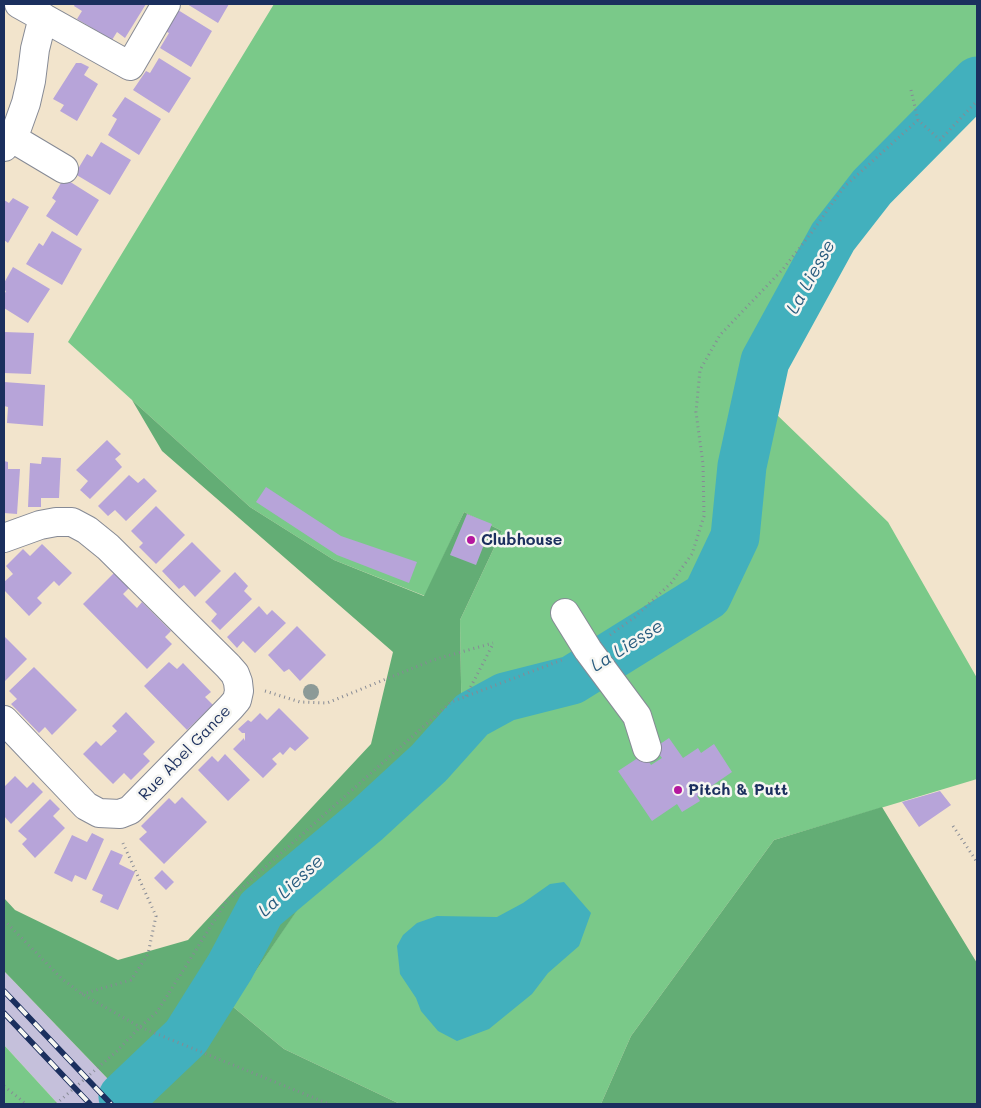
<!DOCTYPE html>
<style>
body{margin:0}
#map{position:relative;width:981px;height:1108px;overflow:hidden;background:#f2e4cc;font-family:Mali,sans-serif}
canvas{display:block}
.frame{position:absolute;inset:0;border:5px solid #1b2f5e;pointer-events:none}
</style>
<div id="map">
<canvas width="981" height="1108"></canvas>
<div class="frame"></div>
</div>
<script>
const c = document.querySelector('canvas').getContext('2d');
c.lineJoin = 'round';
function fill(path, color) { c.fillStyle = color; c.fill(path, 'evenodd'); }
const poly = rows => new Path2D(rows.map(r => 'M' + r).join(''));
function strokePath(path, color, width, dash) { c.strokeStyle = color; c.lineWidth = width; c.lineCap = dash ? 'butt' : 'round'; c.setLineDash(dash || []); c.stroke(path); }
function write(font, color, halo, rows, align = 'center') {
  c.font = font + ' Mali,sans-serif'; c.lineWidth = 5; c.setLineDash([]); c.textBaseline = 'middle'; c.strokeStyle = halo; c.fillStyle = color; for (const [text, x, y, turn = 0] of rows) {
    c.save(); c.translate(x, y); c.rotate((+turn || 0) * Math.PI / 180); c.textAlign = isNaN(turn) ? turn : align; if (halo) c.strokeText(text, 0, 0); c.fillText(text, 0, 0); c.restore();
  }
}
const industrial = poly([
 [4,971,132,1104,58,1104,4,1045]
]);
const green = poly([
 [274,4,977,4,977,109,843,246,745,384,888,522,977,678,977,779,774,840,631,1036,601,1104,400,1104,284,1049,232,1006,317,880,399,809,462,743,460,620,502,531,464,512,425,596,334,560,250,507,68,342],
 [4,1045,58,1104,4,1104]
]);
const forest = poly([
 [132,400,250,507,334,560,424,596,464,512,502,531,460,620,462,743,399,809,317,881,232,1006,284,1049,400,1104,132,1104,4,971,4,898,15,910,118,960,188,940,371,744,393,652,162,451],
 [882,807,977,963,977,1104,601,1104,631,1036,774,840]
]);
const water = poly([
 [564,882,591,913,579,946,548,973,532,994,489,1029,457,1041,438,1031,421,1011,416,998,400,974,397,946,403,935,417,923,437,916,497,917,523,903,550,884]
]);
const river = poly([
 [123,1097,186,1037,230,967,261,909,366,821,429,763,472,715,505,697,572,680,707,596,735,537,742,466,765,361,833,237,872,187,977,81]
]);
const building = poly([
 [75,4,146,4,125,38,117,32,112,40,77,19,82,11,74,6],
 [187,4,229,4,218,23],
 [178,10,212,31,191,67,160,48,169,33,165,31],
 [159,58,191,78,169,113,133,90,146,71,150,73],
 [76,63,81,63,89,67,84,75,98,84,77,121,60,111,64,105,53,99],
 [125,97,161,119,139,155,108,135,117,119,112,116],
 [101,142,131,160,110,195,75,174,87,154,92,157],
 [64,178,99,200,77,236,46,216,56,201,52,198],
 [13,198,29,207,8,243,4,240,4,200,9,203],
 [52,231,82,249,62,285,26,264,39,243,43,246],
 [13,267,50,289,28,323,4,308,4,295,6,291,4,290,4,283],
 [4,332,34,333,31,374,4,373],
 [4,382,45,385,43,426,7,423,8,407,4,406],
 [107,440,121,454,115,459,122,467,90,499,80,490,88,481,76,470],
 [42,457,61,458,59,498,41,498,41,507,28,507,30,463,41,464],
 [4,461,8,462,8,469,20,469,17,514,4,513],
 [129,475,138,483,144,478,157,491,126,521,115,510,108,516,98,506],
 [266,487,341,536,417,562,409,583,337,555,256,502],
 [156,506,185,535,156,564,139,547,143,543,131,531],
 [467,514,492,524,476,565,450,555],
 [192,542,221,571,195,597,184,585,179,589,162,571],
 [42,544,72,573,59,586,54,581,37,598,42,603,29,616,4,590,4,582,13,574,6,566,23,549,30,556],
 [235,572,248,586,244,591,252,599,220,630,211,621,217,614,205,602],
 [114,573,129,588,123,594,137,608,142,602,171,631,165,637,172,644,147,669,83,604],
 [259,606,267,615,272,610,286,623,255,653,243,641,237,648,227,637],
 [297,626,326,655,300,681,289,669,284,672,268,655],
 [4,636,27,659,4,682],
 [169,662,177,669,183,663,211,692,205,697,213,705,187,730,144,686],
 [34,667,77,710,52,735,45,727,39,733,11,704,17,699,9,691],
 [279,708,309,738,295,751,290,747,283,755,280,752,272,759,277,764,263,778,233,749,244,738,244,741,245,739,245,733,242,733,238,729,248,720,251,722,260,713,267,720],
 [126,712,155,742,143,754,150,761,131,780,124,773,113,784,83,754,96,741,101,746,117,731,112,726],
 [669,738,683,758,698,748,701,753,714,744,732,772,697,796,700,801,682,812,677,804,652,821,618,771,644,754,651,765,662,758,654,748],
 [225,754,250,780,228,801,198,770,212,756,218,762],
 [15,776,27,788,33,782,43,792,11,824,4,816,4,787],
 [940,791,951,805,919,827,902,802],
 [182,797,207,822,164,864,139,839,147,832,141,826,169,798,175,804],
 [50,799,60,809,53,816,65,828,35,858,22,844,27,839,18,831],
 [92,833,104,839,86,880,75,875,72,882,54,873,72,835,87,842],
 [111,850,123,855,119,864,135,872,118,910,100,902,103,895,92,890],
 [162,870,174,882,166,890,154,878]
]);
const path = poly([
 [911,90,918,120,940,140,977,101],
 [610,635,635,617,671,583,692,554,704,516,703,464,696,412,700,370,720,335,783,269,812,232,844,187,918,120],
 [265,691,300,702,327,703,433,660,493,643],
 [466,696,493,644],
 [953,826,977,862],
 [4,920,61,978,82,994,140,1027,329,1104],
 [82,994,131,980,148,954,156,916,122,841],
 [4,1086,26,1104],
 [56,1104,117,1051,140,1027,157,1012,226,902,451,702,562,660]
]);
const minor = poly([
 [19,4,130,66,166,4],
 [12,138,64,169],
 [4,147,16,131,26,103,31,81,35,49,43,17],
 [4,538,40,525,56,522,72,522,87,530,108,547,228,666,235,674,238,682,239,691,237,700,231,707,130,810,120,814,99,813,86,806,4,720],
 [565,613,588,650,637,716,647,748]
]);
const rail = poly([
 [4,991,111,1104],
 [4,1013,90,1104]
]);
const trees = [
 [311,692]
];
const markers = [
 [471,540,5,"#b5179e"],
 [678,790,5,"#b5179e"]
];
const poiNames = [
 ["Clubhouse",481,540],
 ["Pitch & Putt",688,790]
];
const streetNames = [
 ["Rue Abel Gance",185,753,-46]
];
const waterNames = [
 ["La Liesse",811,277,-61],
 ["La Liesse",627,646,-32],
 ["La Liesse",291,886,-43]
];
fill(industrial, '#c5c0db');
fill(green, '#7ac989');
fill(forest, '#63ad75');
fill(water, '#42b0bd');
strokePath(river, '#42b0bd', 49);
fill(building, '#b7a4d9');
strokePath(minor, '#868a95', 30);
strokePath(path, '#868a95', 3, [1, 4]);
strokePath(minor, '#fff', 28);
strokePath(rail, '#1b2f5e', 5.5);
strokePath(rail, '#f6f6f2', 4, [11]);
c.fillStyle = '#8c9a97';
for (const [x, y] of trees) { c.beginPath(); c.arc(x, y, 8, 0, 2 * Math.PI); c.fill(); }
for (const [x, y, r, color] of markers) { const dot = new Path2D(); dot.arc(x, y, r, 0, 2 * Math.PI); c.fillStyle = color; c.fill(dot); strokePath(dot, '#f6f6f2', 2); }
write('bold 16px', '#1b2f5e', '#f6f6f2', poiNames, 'left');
write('16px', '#1b2f5e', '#f6f6f2', streetNames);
write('italic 18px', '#295c7f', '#f6f6f2', waterNames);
</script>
